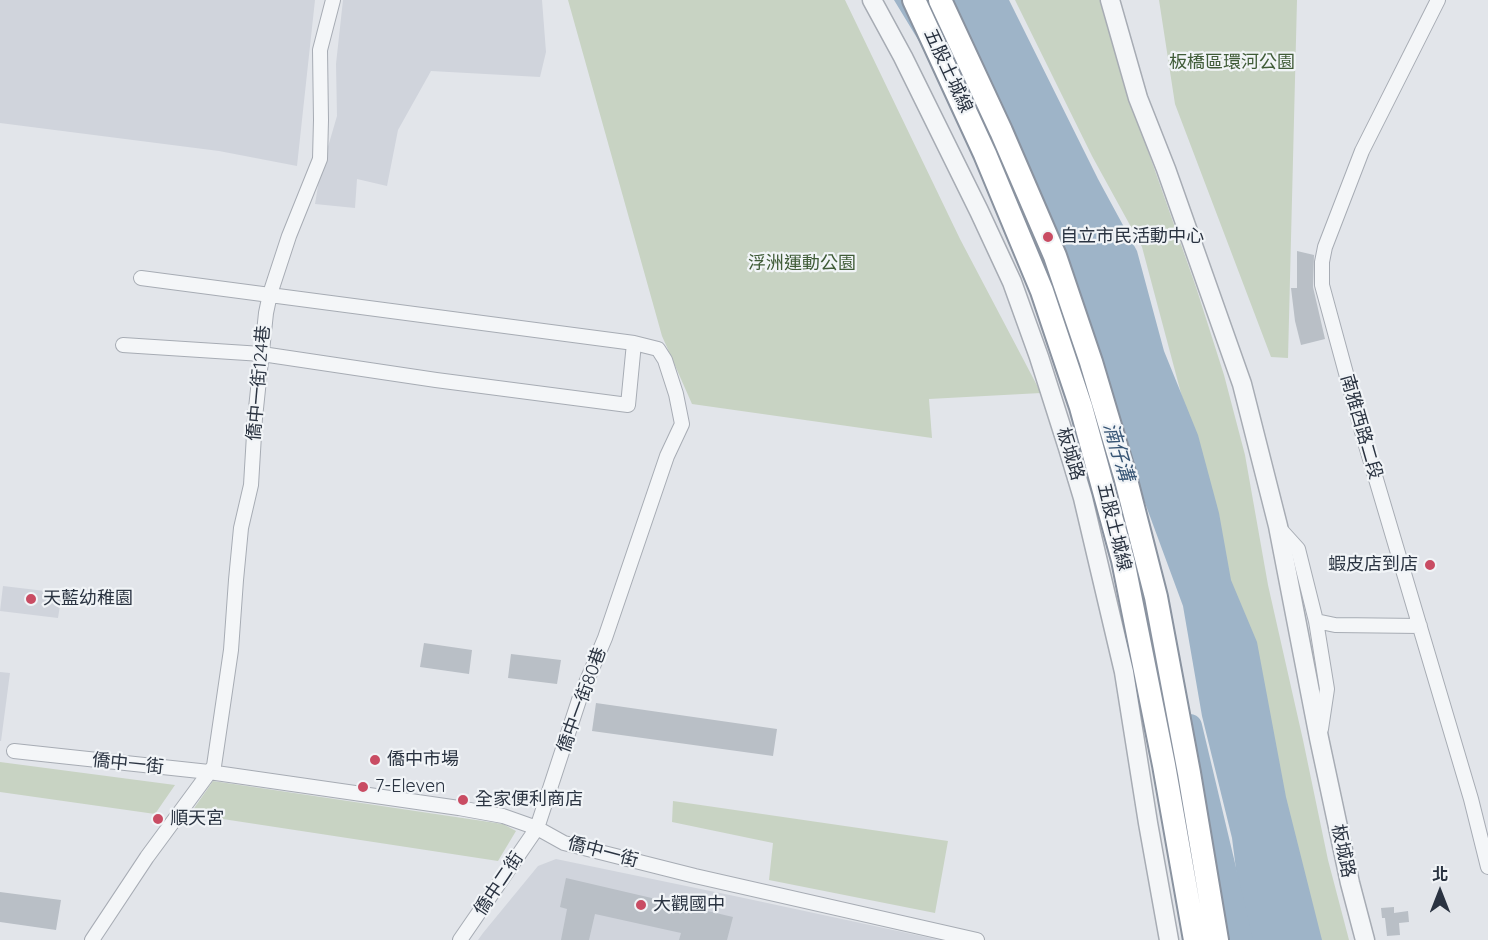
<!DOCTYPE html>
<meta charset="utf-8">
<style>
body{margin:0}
#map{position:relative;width:1488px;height:940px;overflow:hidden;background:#e2e5ea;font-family:Quicksand,"Noto Sans TC",sans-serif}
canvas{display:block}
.north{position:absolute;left:1410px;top:862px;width:60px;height:60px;-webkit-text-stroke:4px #f1f4f7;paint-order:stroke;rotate:0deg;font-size:16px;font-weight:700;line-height:24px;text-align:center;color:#2a3341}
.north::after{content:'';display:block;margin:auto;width:21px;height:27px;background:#2a3341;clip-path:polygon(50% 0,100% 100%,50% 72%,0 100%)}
</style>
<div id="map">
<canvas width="1488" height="940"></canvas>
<div class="north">北</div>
</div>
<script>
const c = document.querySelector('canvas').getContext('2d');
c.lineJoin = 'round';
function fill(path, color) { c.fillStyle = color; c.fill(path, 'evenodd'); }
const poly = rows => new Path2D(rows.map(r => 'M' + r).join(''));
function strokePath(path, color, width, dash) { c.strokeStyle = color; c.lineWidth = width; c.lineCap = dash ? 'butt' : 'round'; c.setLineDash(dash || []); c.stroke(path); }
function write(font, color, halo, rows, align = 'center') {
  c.font = font + ' Quicksand,"Noto Sans TC",sans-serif'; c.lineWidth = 4.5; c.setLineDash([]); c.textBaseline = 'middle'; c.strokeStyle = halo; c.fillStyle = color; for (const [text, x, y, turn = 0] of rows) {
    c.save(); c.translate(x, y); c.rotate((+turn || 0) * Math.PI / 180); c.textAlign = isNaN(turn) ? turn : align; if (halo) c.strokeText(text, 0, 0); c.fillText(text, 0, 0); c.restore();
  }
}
const built = poly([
 [0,0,315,0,297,166,219,151,0,123],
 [343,0,542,0,546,52,540,77,431,71,398,130,387,186,357,179,355,208,315,204,320,174,337,116,336,64],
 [3,586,62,593,58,618,0,611],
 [0,672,10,673,1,741,0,741],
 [556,859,744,898,940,940,478,940,483,933,538,866]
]);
const green = poly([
 [568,0,845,0,960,239,1041,393,929,399,932,438,692,404,662,336],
 [1015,0,1100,0,1134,111,1196,287,1224,375,1245,455,1268,585,1303,740,1328,860,1349,940,1316,940,1202,472,1142,247,1092,156],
 [1159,0,1297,0,1288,358,1271,357,1175,104],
 [0,762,175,785,155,814,0,792],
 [213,781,503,824,516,831,498,861,190,814],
 [673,801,948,841,935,913,769,880,773,843,672,822]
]);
const water = poly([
 [894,0,1009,0,1098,179,1137,251,1164,351,1198,435,1219,513,1231,580,1257,642,1286,797,1322,940,1245,940,1232,838,1202,716,1183,606,1134,473,1105,388,1048,288,954,99]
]);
const river = poly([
 [1190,726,1241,940]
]);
const building = poly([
 [1297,251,1314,255,1313,287,1325,339,1301,345,1295,321,1291,288,1297,288],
 [424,643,472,650,469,674,420,667],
 [511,654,561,660,557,684,508,678],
 [596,703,777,729,773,756,592,731],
 [566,878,733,917,727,940,679,940,681,933,595,914,589,940,561,940,567,909,560,907],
 [0,892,61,900,56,930,0,922],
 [1394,907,1394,913,1408,911,1409,922,1399,923,1400,935,1387,936,1385,918,1382,918,1381,908]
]);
const minor = poly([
 [1438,0,1362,151,1325,247,1322,262,1322,285,1362,432,1471,799,1488,867],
 [141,278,634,343,658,349,665,360,676,394,682,424,667,456,605,638,580,697,537,828,460,940],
 [123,345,262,354,436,380,628,405,634,343],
 [1279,528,1298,549,1316,621,1327,689,1321,729],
 [1316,621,1335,625,1420,626],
 [14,751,209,772,459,808,503,816,537,828,564,843,695,876,977,940],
 [92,940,147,857,214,766,231,650,236,580,241,528,251,485,255,418,266,313,270,294,289,236,320,159,321,120,320,50,333,0]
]);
const tertiary = poly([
 [872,0,903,57,979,211,1012,282,1039,357,1068,448,1083,498,1124,672,1148,823,1169,940],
 [1110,0,1138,98,1166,169,1242,384,1278,526,1319,738,1350,883,1365,940]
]);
const trunk = poly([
 [914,0,985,154,1042,291,1081,407,1123,560,1164,765,1195,940],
 [940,0,1001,131,1055,256,1091,362,1125,476,1156,597,1189,773,1217,940]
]);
const markers = [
 [1048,237,6,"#c94c63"],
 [1430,565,6,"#c94c63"],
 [31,599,6,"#c94c63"],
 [375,760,6,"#c94c63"],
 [363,787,6,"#c94c63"],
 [463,800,6,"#c94c63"],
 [158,819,6,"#c94c63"],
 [641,905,6,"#c94c63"]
];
const parkNames = [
 ["板橋區環河公園",1232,63],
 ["浮洲運動公園",802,264]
];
const streetNames = [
 ["五股土城線",948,71,65],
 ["僑中一街124巷",259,383,-85],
 ["南雅西路二段",1361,427,74],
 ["板城路",1070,454,73],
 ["五股土城線",1114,527,76],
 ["僑中一街80巷",582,700,-70],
 ["僑中一街",128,764,6],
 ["板城路",1343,851,78],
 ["僑中一街",603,852,15],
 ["僑中二街",499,884,-56]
];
const poiNames = [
 ["自立市民活動中心",1060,237],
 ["蝦皮店到店",1418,565,"right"],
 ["天藍幼稚園",43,599],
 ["僑中市場",387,760],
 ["7-Eleven",375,787],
 ["全家便利商店",475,800],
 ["順天宮",170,819],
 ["大觀國中",653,905]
];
const waterNames = [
 ["湳仔溝",1118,452,73]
];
fill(built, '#d0d4dc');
fill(green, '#c8d3c3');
fill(water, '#9eb4c8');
strokePath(river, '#9eb4c8', 24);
fill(building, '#b9bfc6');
strokePath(minor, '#a7acb4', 16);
strokePath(tertiary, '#a7acb4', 21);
strokePath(trunk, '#8a93a0', 26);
strokePath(minor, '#f4f6f8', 14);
strokePath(tertiary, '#f4f6f8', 18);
strokePath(trunk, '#fff', 22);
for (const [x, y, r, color] of markers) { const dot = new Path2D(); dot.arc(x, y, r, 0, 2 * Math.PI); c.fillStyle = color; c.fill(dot); strokePath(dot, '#f1f4f7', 2); }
write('18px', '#405c38', '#f1f4f7', parkNames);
write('18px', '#2a3341', '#f1f4f7', streetNames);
write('18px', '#2a3341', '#f1f4f7', poiNames, 'left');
write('italic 20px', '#365474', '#f1f4f7', waterNames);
</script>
